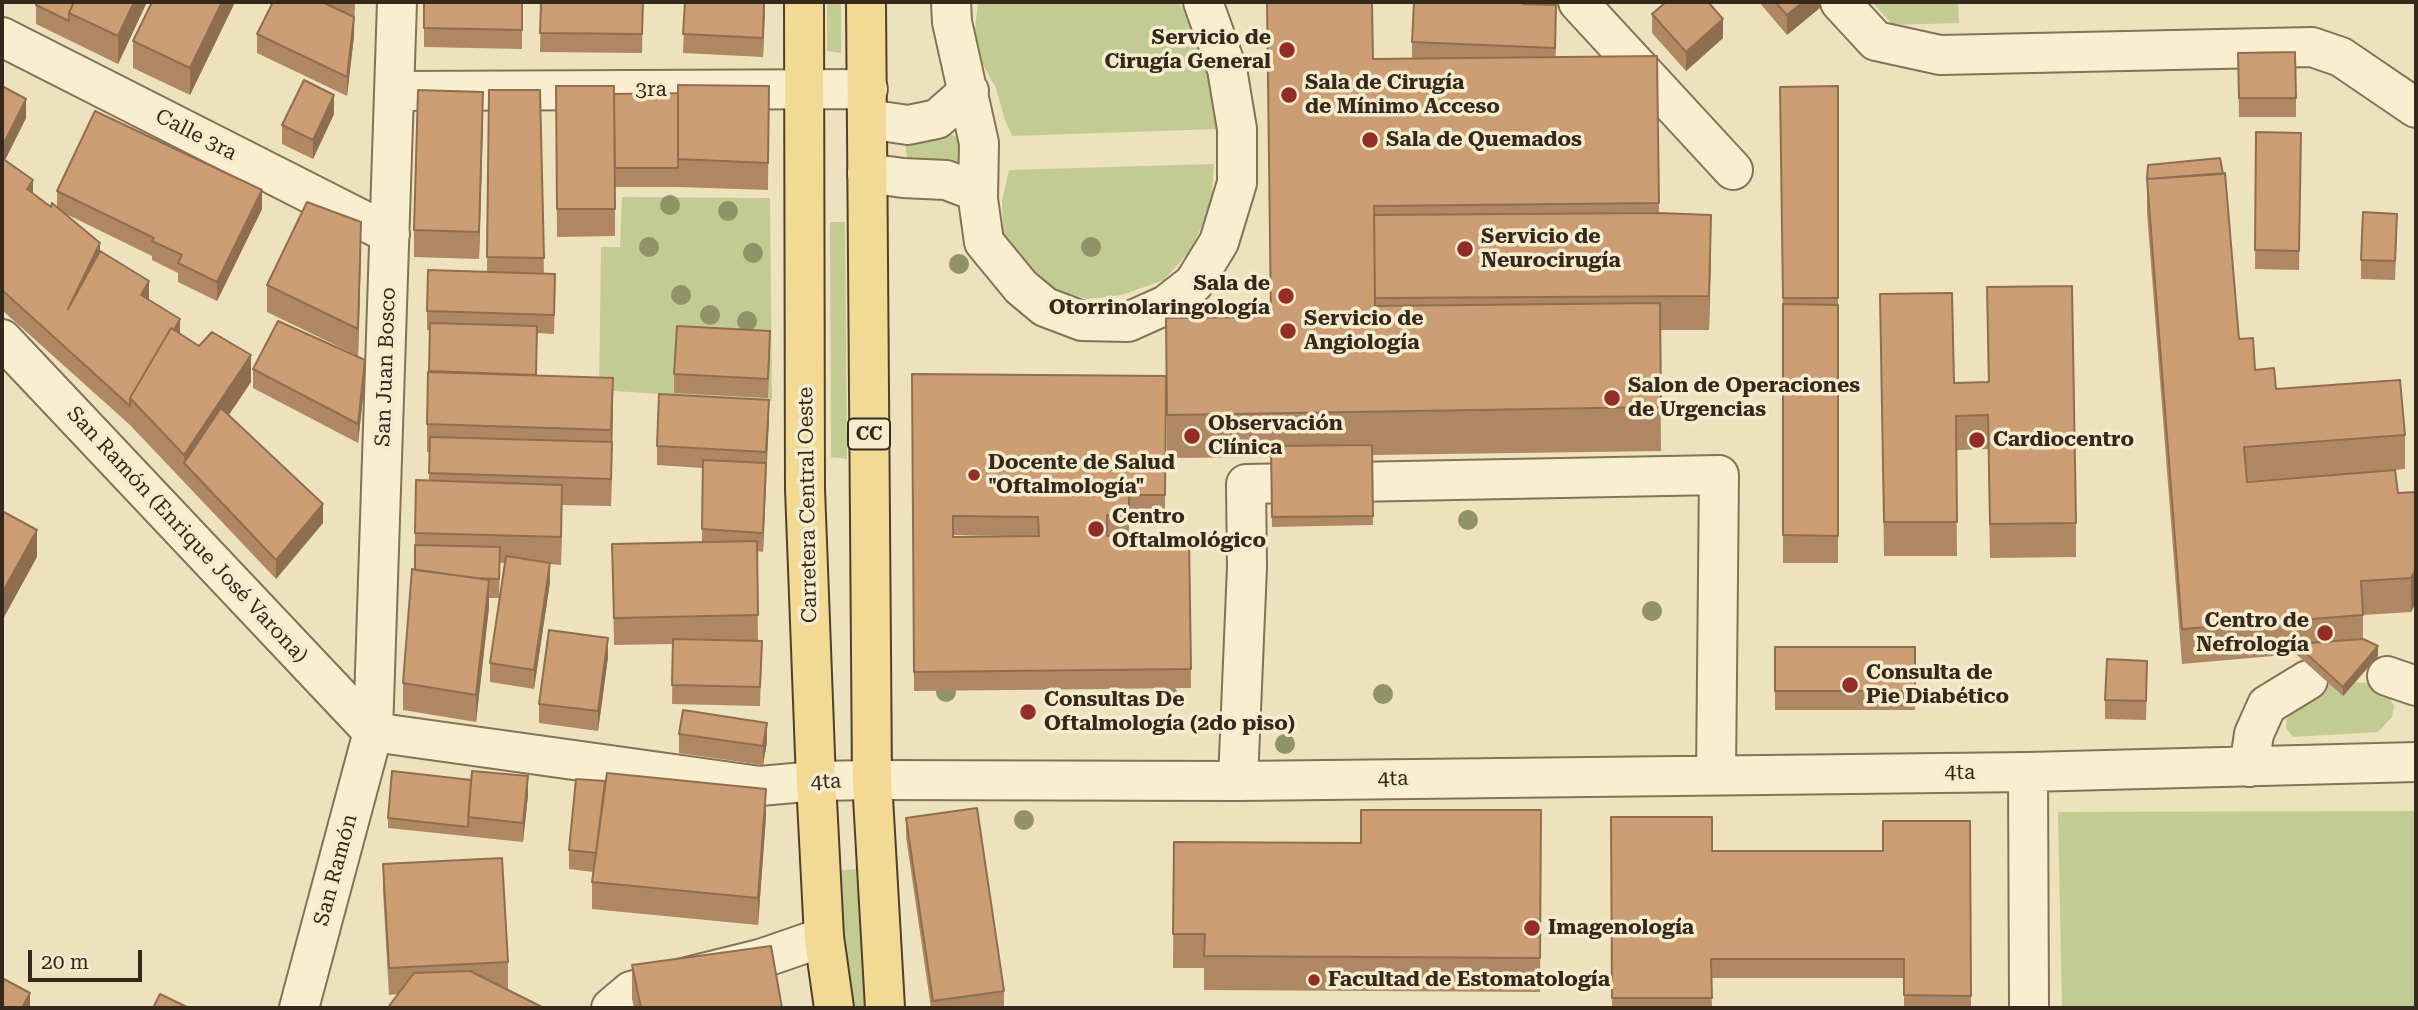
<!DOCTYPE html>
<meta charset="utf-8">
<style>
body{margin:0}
#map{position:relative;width:2418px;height:1010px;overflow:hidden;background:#ede2bd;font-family:"Roboto Serif",serif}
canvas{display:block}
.frame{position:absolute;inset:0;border:4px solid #34291b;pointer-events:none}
.scale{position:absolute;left:28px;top:950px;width:114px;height:32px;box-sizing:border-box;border:4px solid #34291b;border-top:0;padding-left:9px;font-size:21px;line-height:24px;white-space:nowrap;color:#34291b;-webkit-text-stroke:5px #f5ebcd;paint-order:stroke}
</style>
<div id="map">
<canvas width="2418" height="1010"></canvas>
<div class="frame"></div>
<div class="scale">20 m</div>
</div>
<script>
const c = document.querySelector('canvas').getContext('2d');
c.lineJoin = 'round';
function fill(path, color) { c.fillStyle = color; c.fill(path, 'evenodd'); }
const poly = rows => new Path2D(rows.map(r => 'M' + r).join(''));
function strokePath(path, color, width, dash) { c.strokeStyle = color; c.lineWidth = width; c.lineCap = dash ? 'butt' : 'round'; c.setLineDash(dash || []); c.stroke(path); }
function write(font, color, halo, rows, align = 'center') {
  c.font = font + ' "Roboto Serif",serif'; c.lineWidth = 7; c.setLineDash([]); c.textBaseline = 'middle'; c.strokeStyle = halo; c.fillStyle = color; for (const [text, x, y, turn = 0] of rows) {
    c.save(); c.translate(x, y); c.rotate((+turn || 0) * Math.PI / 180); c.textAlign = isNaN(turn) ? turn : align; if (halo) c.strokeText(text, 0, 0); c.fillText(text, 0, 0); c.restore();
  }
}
const green = poly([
 [827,2,841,2,841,53,827,51],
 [978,2,1178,2,1190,19,1210,75,1217,129,1012,136,1004,117,996,88,979,58,975,29],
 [1872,2,1958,2,1959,23,1893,25],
 [946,134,955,136,963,143,964,155,954,166,907,158,905,144,936,140],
 [1214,164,1211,206,1190,251,1164,280,1122,295,1089,299,1056,291,1024,273,1003,236,1002,201,1009,170],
 [622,197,770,198,772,401,599,390,601,247,620,247],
 [830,222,845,222,847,459,831,457],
 [2340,681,2370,683,2386,691,2394,706,2392,717,2378,732,2293,737,2286,728,2287,715,2316,688],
 [2416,811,2416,1008,2062,1008,2058,812],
 [856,869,862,959,869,1008,851,1008,835,871]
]);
const minor = poly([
 [951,2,952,22,979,143,978,199,984,242,1021,287,1045,307,1082,321,1128,322,1166,305,1194,283,1219,242,1237,183,1237,129,1227,69,1203,2],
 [1578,2,1733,170],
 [1840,2,1876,41,1940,55,2312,47,2341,57,2416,108],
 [2,37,390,234],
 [399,91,868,89],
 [867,119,908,125,937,119,969,91],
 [867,173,903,178,946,180,978,192],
 [2,339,373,732],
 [2387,676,2416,686],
 [373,732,760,786,816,781,872,780,1238,781,2028,772,2416,762],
 [2249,767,2254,734,2267,705,2308,680],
 [2028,772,2029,1008],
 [1238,781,1247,567,1246,484,1719,475,1716,775],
 [299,1008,373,732,397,2],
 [611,1008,631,991,760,959,824,937]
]);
const major = poly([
 [804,2,805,489,816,781,824,937,834,1008],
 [866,2,872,780,885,1008]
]);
const trees = [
 [670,205],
 [728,211],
 [649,247],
 [1091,247],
 [753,253],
 [959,264],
 [681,295],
 [710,315],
 [747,321],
 [1468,520],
 [1652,611],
 [946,692],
 [1383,694],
 [1168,695],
 [1285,744],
 [1024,820]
];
const wall = poly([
 [37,2,147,2,118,64,36,24,36,5],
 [235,2,190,95,133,68,133,41],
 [273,2,355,2,354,36,347,96,257,53,257,34],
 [424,2,522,2,522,49,424,47],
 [541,2,643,2,642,53,540,52],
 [685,2,765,2,763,57,683,53],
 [1759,2,1821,2,1821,7,1787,35],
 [1524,4,1556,32,1555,57,1657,56,1659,213,1711,249,1709,330,1660,330,1661,451,1372,455,1373,525,1272,527,1271,457,1167,458,1166,318,1270,317,1373,59,1412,58,1412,42],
 [1652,14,1723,38,1686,71,1652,33],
 [2238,53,2296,98,2296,117,2239,117],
 [2,86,26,118,5,160,33,194,51,207,57,207,57,191,262,209,217,301,178,282,178,273,152,260,152,256,64,213,180,334,251,382,228,416,323,523,276,579,130,425,2,310],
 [556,86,614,94,678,93,769,86,768,190,678,187,615,187,615,236,557,237],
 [1780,87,1838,298,1838,563,1783,563,1783,331],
 [489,90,540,90,544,274,555,293,554,334,537,333,537,376,613,405,611,506,562,505,561,565,550,564,550,582,534,689,490,682,490,663,505,563,500,563,499,598,489,598,489,607,476,722,403,710,403,683,415,570,415,533,429,480,429,452,427,452,427,424,430,330,427,330,427,311,487,272],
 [334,114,313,159,282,144,282,125],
 [483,119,479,259,414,257,414,230],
 [2256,132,2301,133,2299,270,2255,269],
 [2147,179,2239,339,2255,370,2276,389,2405,435,2405,469,2395,470,2398,493,2416,492,2411,612,2363,615,2363,639,2378,656,2343,696,2296,654,2182,664,2147,213],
 [2385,471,2247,482,2247,481],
 [2397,233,2395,280,2361,279,2361,260],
 [361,249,358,356,267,312,267,285],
 [1987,287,2076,523,2076,557,1990,558,1988,449,1956,450,1957,556,1884,556,1880,294,1954,383,1988,382],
 [770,350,768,398,674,393,674,374],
 [253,369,365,379,358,443,253,388],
 [912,374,1166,376,1165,514,1129,514,1129,535,1107,535,1107,536,1189,536,1191,688,914,691],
 [953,535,1014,536,953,537],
 [769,419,763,552,757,551,758,641,762,641,760,706,672,704,673,644,614,645,612,544,702,542,703,468,657,465,657,446],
 [1775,647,1915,647,1915,710,1775,710],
 [608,657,598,731,539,723,539,704],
 [2147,680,2146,720,2105,719,2105,700],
 [679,734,767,742,763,765,679,753],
 [528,795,523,842,388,828,388,818],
 [1541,810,1540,992,1204,990,1204,968,1173,968,1174,842,1361,843],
 [766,816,758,925,592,909,592,882,593,872,569,869,569,850],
 [1611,817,1712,851,1883,851,1970,821,1971,1008,1904,1008,1904,978,1711,978,1712,1008,1612,1008],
 [906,818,1004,991,1004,1008,931,1008,906,837],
 [383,864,508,962,508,989,506,989,544,1008,389,1008,389,1006,397,994,389,995,383,891],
 [632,965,782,1008,634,1008,632,999]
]);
const shadedWall = poly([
 [134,2,147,2,118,64,118,36],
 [222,2,235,2,190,95,190,68],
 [354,2,354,36,347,96,347,77,354,18],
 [764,2,765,2,763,57,763,38],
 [1803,2,1821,2,1821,7,1787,35,1787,15],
 [1556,5,1556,32,1555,75,1555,48],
 [1723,19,1723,38,1686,71,1686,52],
 [483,92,483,119,479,259,479,232],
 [334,95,334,114,313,159,313,140],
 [26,99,26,118,2,166,2,147],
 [33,180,33,199,27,189],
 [262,190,262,209,217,301,217,282],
 [1711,215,1711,249,1709,330,1709,296],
 [361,222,361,249,358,356,358,329],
 [100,243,100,262,68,309],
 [149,281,149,300,141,295],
 [180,319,180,338,133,401],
 [251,355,251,382,191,471,184,463,184,455],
 [365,360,365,379,358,443,358,424],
 [613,378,613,405,611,506,611,430],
 [769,400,769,419,766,471,766,452],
 [766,463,766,482,763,552,763,533],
 [562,485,562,512,561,565,561,537],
 [323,504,323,523,276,579,276,560],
 [37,530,37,557,2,621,2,593],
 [550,563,550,582,534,689,534,670],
 [2416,569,2416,603,2411,612,2411,578],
 [489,580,489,607,476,722,476,695],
 [608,638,608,657,598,731,598,711],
 [2378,646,2378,656,2343,696,2343,687],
 [767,723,767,742,763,765,763,746],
 [528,776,528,795,523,842,523,823],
 [766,789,766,816,758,925,758,898],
 [30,993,30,1008,22,1008]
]);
const building = poly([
 [37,2,74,2,69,13,69,21,36,5,37,2],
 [74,2,134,2,118,36,69,13,74,2],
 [152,2,222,2,190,68,133,41,152,2],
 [273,2,322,2,354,17,347,77,257,34,273,2],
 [424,2,522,2,522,30,424,28,424,2],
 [541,2,643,2,642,34,540,33,541,2],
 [685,2,764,2,763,38,683,34,685,2],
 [1267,2,1372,2,1373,59,1657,56,1659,203,1374,206,1375,306,1660,303,1661,407,1167,415,1166,318,1271,317,1267,2],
 [1414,2,1523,2,1523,4,1556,5,1555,48,1412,42,1414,2],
 [1666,2,1708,2,1723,19,1686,52,1652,14,1666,2],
 [1775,2,1803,2,1787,15,1775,2],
 [2295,52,2296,98,2239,98,2238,53,2295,52],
 [304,80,334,95,313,140,282,125,304,80],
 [678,85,769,86,768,163,678,159,678,85],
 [2,86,26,99,2,147,2,86],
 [556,86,614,86,615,209,557,209,556,86],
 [1838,86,1838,298,1783,298,1780,87,1838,86],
 [418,90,483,92,479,232,414,230,418,90],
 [489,90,540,90,544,258,487,257,489,90],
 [678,93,678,168,615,168,614,94,678,93],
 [95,111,262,190,217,282,178,263,182,255,152,241,154,238,57,191,95,111],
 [2256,132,2301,133,2299,251,2255,250,2256,132],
 [2,158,33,180,27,189,51,207,52,203,100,243,68,309,100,251,149,281,141,295,180,319,174,330,171,328,130,398,130,406,2,290,2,158],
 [2220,158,2223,174,2147,179,2148,165,2220,158],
 [2225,173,2239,339,2253,338,2255,370,2274,368,2276,389,2400,380,2405,435,2244,447,2247,482,2395,470,2398,493,2416,492,2416,569,2411,578,2361,581,2363,615,2182,629,2147,179,2225,173],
 [307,202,361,222,358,329,267,285,307,202],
 [2363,212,2397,214,2395,261,2361,260,2363,212],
 [1659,213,1711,215,1709,296,1375,298,1374,215,1659,213],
 [428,270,555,274,554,315,427,311,428,270],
 [2072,286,2076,523,1990,524,1988,415,1956,416,1957,522,1884,522,1880,294,1952,293,1954,383,1989,382,1987,287,2072,286],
 [1783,304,1838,305,1838,536,1783,535,1783,304],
 [278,321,365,360,358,424,253,369,278,321],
 [430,323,537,326,536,375,429,371,430,323],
 [677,326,770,331,768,379,674,374,677,326],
 [171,328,199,346,212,332,251,355,184,455,130,398,171,328],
 [428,372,613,378,611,430,427,424,428,372],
 [912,374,1166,376,1165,495,1129,495,1129,516,1107,515,1107,536,1189,536,1191,669,914,672,912,374],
 [953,516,1038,517,1039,536,953,537,953,516],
 [659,394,769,400,766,452,657,446,659,394],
 [221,408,323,504,276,560,184,463,221,408],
 [430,437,612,442,611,479,429,473,430,437],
 [1372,445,1373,516,1272,517,1271,446,1372,445],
 [703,460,766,463,763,533,702,529,703,460],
 [416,480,562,485,561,537,415,533,416,480],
 [2,511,37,530,2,593,2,511],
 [757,541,758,615,614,618,612,544,757,541],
 [415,545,500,547,499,579,477,578,415,570,415,545],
 [506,556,550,563,534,670,490,663,506,556],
 [412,569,489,580,476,695,403,683,412,569],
 [549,630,608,638,598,711,539,704,549,630],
 [673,639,762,641,760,687,672,685,673,639],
 [2363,639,2378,646,2343,687,2296,644,2363,639],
 [1775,647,1915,647,1915,691,1775,691,1775,647],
 [2107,659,2147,661,2146,701,2105,700,2107,659],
 [683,710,767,723,763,746,679,734,683,710],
 [392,771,471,780,468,827,388,818,392,771],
 [472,771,528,776,523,823,468,817,472,771],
 [607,773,766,789,758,898,592,882,607,773],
 [576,779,605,781,596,853,569,850,576,779],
 [977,808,1004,991,933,1001,906,818,977,808],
 [1361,810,1541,810,1540,958,1204,956,1205,934,1173,934,1174,842,1361,843,1361,810],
 [1611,817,1712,817,1712,851,1883,851,1883,821,1970,821,1971,996,1904,995,1904,959,1711,959,1712,998,1612,998,1611,817],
 [502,858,508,962,389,968,383,864,502,858],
 [771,946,782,1008,641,1008,632,965,771,946],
 [470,971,544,1008,394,1008,389,1006,414,973,470,971],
 [2,978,30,993,22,1008,2,1008,2,978],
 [160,994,189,1008,153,1008,160,994]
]);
const markers = [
 [1287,50,9,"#942c27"],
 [1289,95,9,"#942c27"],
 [1370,140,9,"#942c27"],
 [1465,249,9,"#942c27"],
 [1286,296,9,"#942c27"],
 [1288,331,9,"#942c27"],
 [1612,398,9,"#942c27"],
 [1192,436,9,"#942c27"],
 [1977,440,9,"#942c27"],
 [974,475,7,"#942c27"],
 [1096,529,9,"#942c27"],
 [2325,633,9,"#942c27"],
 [1850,685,9,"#942c27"],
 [1028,712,9,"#942c27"],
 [1532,928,9,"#942c27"],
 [1314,980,7,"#942c27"]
];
const shields = [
 [869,434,42]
];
const shieldNames = [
 ["CC",869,434]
];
const poiNames = [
 ["Servicio de",1271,38,"right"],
 ["Cirugía General",1271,62,"right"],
 ["Sala de Cirugía",1305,83],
 ["de Mínimo Acceso",1305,107],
 ["Sala de Quemados",1386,140],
 ["Servicio de",1481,237],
 ["Neurocirugía",1481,261],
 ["Sala de",1270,284,"right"],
 ["Otorrinolaringología",1270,308,"right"],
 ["Servicio de",1304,319],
 ["Angiología",1304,343],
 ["Salon de Operaciones",1628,386],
 ["de Urgencias",1628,410],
 ["Observación",1208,424],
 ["Clínica",1208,448],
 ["Cardiocentro",1993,440],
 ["Docente de Salud",988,463],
 ["\"Oftalmología\"",988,487],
 ["Centro",1112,517],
 ["Oftalmológico",1112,541],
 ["Centro de",2309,621,"right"],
 ["Nefrología",2309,645,"right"],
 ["Consulta de",1866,673],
 ["Pie Diabético",1866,697],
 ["Consultas De",1044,700],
 ["Oftalmología (2do piso)",1044,724],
 ["Imagenología",1548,928],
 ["Facultad de Estomatología",1328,980]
];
const streetNames = [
 ["3ra",651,90],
 ["Calle 3ra",196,135,27],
 ["San Juan Bosco",386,367,-88],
 ["Carretera Central Oeste",808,505,-91],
 ["San Ramón (Enrique José Varona)",187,535,47],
 ["4ta",1960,773],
 ["4ta",1393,779,-1],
 ["4ta",826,782,-3],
 ["San Ramón",336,870,-75]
];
fill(green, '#c1cb92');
strokePath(minor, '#857257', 42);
strokePath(major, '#53402b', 42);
strokePath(minor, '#f9efd0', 38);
strokePath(major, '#f2da94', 38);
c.fillStyle = '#909268';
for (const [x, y] of trees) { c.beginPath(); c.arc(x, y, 10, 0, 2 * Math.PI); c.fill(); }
fill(wall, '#af8763');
fill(shadedWall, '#8f6e50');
fill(building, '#cc9d73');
strokePath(building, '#8f6e50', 2);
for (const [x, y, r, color] of markers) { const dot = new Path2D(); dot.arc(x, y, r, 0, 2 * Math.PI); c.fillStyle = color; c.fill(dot); strokePath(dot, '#f5ebcd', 2.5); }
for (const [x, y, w] of shields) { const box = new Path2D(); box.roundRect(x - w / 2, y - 15.5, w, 31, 5); c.fillStyle = '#f5ebcd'; c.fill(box); strokePath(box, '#34291b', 2); }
write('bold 19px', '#34291b', null, shieldNames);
write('bold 21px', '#34291b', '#f5ebcd', poiNames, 'left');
write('21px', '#34291b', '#f5ebcd', streetNames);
</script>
